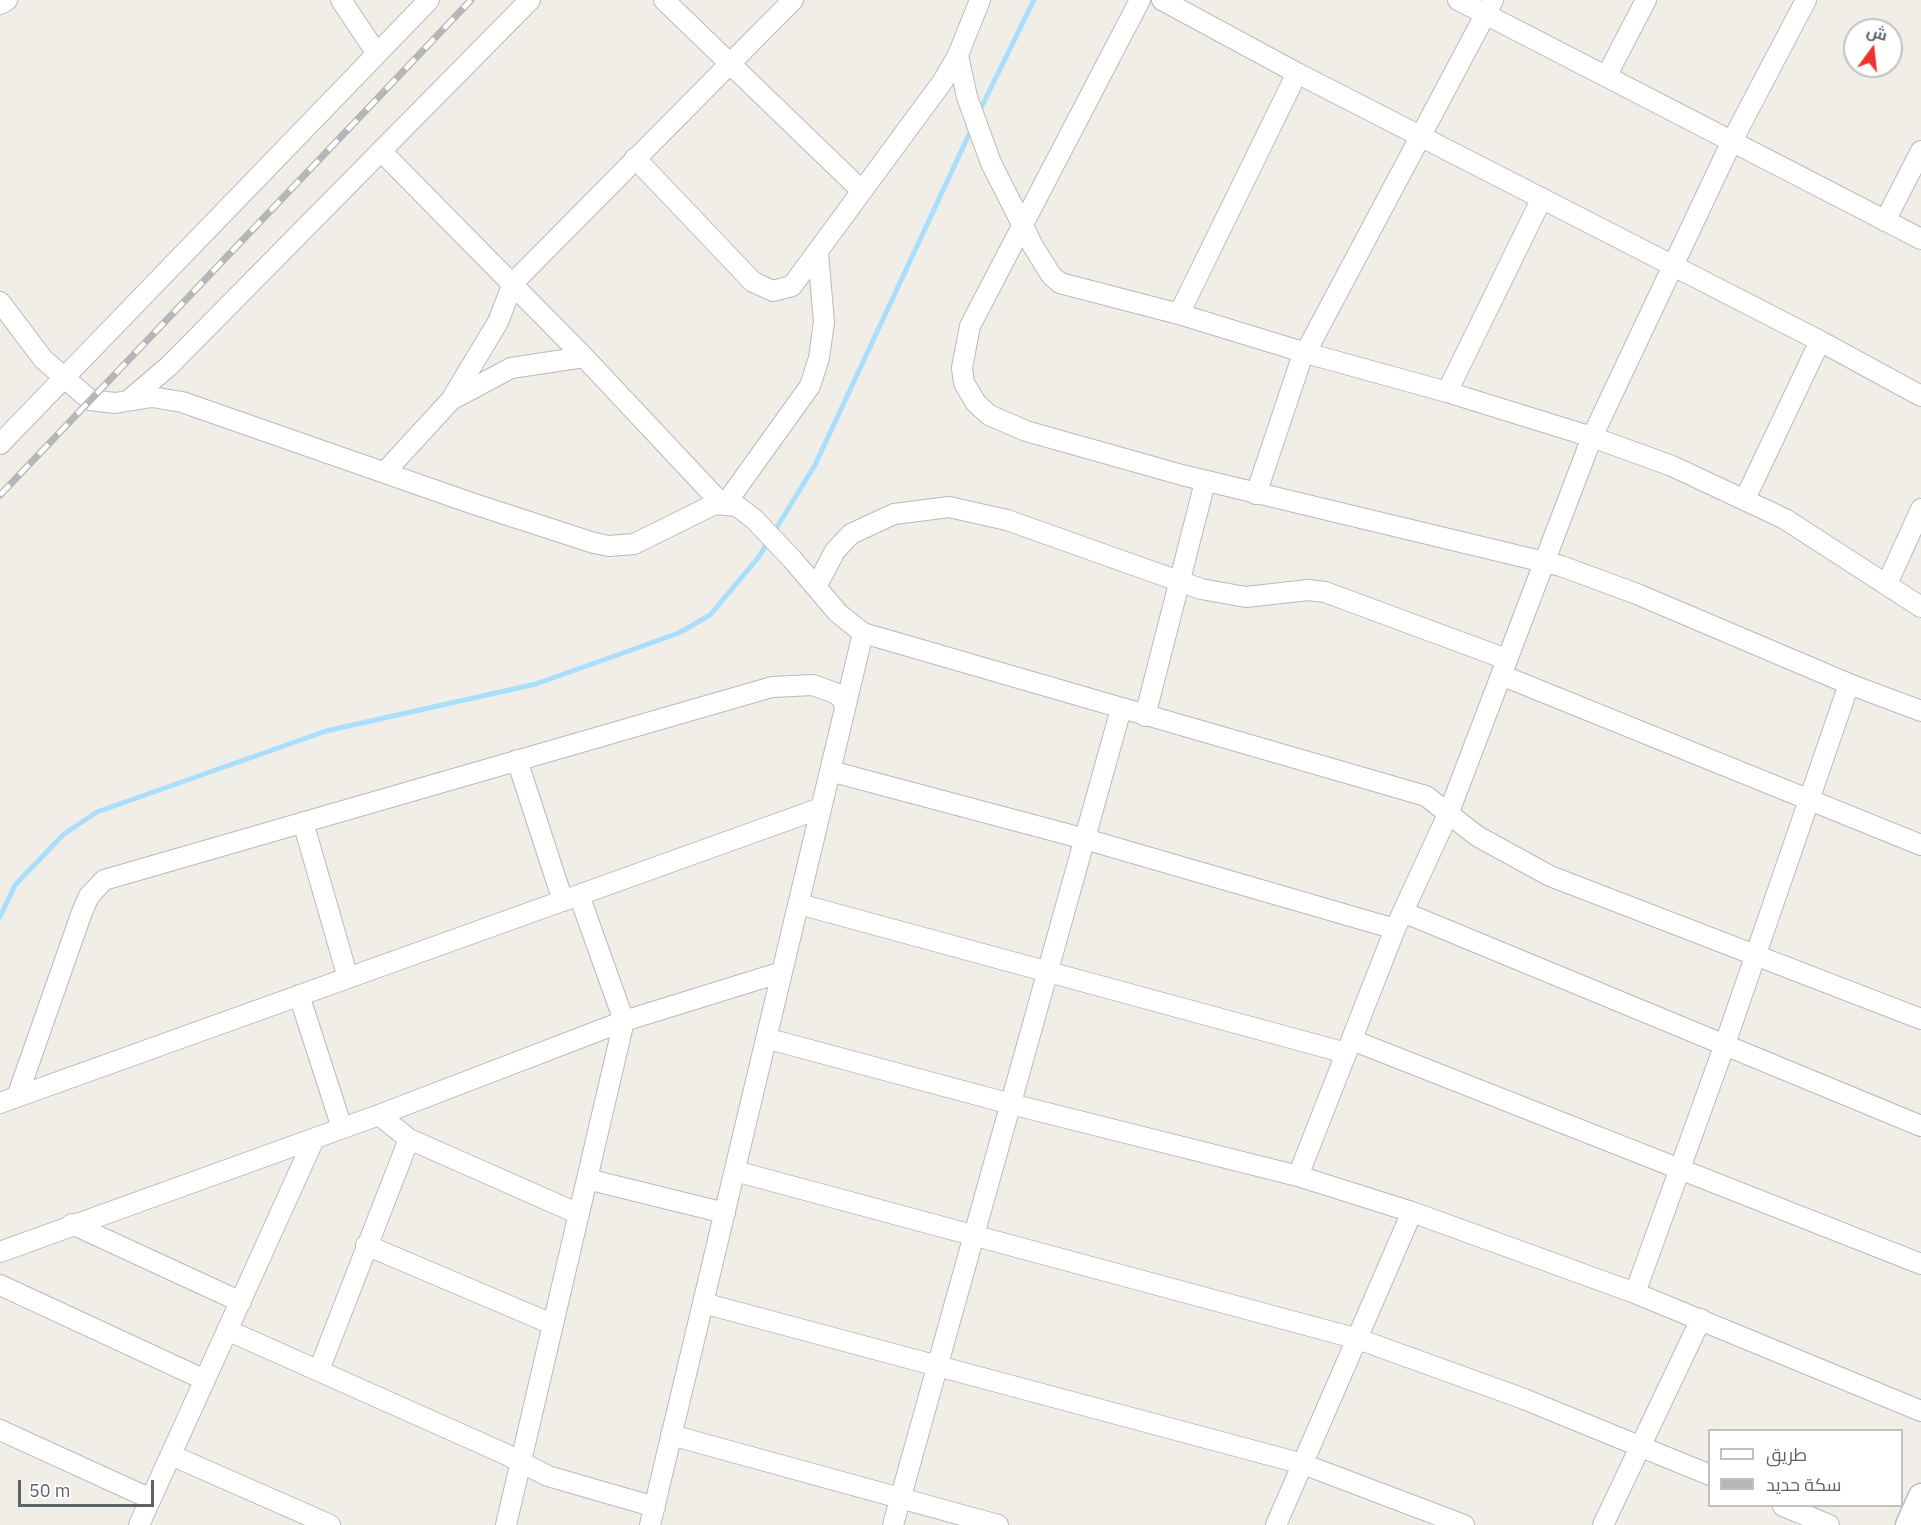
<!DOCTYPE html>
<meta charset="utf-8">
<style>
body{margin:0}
#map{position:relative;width:1921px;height:1525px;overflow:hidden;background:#f1eee7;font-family:"IBM Plex Sans",Cairo,sans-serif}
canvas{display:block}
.legend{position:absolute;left:1708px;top:1429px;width:195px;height:78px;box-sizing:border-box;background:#fff;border:2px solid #bfc1c3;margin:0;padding:8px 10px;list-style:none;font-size:18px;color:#5e6368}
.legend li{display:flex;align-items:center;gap:12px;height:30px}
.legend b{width:30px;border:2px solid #bfc1c3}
.north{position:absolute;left:1843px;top:18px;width:60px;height:60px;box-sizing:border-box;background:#fff;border:2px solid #bfc1c3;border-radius:50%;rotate:15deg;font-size:16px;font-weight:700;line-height:24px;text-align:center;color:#5e6368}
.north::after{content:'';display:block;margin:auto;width:21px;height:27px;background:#ef332f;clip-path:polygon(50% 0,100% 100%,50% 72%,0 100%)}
.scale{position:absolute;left:18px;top:1480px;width:136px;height:27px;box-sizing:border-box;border:3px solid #5e6368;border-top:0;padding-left:8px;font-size:18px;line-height:21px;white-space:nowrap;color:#5e6368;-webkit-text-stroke:4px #fff;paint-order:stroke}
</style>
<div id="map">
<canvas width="1921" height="1525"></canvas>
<ul class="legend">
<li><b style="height:8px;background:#fff"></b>طريق</li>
<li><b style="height:8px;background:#b5b6b7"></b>سكة حديد</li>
</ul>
<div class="north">ش</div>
<div class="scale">50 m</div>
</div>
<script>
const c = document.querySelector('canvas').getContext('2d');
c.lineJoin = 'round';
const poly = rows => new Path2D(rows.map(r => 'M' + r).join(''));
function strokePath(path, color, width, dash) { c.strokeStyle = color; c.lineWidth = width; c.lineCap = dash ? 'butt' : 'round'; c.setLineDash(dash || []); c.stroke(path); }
const stream = poly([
 [978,114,1034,0],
 [0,917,15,885,64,834,97,812,326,731,536,684,679,633,710,615,758,558,815,465,972,128]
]);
const minor = poly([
 [341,0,377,54],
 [664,0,862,191],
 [1140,0,970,326,962,368,964,383,976,403,989,415,1026,431,1182,475,1561,566,1637,594,1849,684,1921,711],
 [1162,0,1297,73,1820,341,1921,396],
 [1458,0,1921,239],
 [0,4,7,0],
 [958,55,967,97,991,163,1033,246,1051,275,1060,283,1179,314,1306,353,1447,392,1592,437,1672,466,1785,519,1921,607],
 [1607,75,1646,0],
 [382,152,584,357,721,503],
 [635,158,753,282,773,291,792,286,943,81,958,55,980,0],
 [1885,221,1921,151],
 [0,302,43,359,90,400,115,403,152,397,182,402,474,504,594,543,609,546,634,544,715,504,737,506,754,519,792,559,838,613,863,633,1426,796,1477,836,1550,876,1921,1019],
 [1179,314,1297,73],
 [1447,392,1542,198],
 [453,399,511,368,584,357],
 [129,400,169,366,530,0],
 [0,444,429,0],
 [384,473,451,400,498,322,513,283,793,0],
 [1256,494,1300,363,1493,0],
 [1745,499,1820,341],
 [726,503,810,386,819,358,824,322,818,253],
 [1887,584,1921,509],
 [816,587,835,551,851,534,894,514,949,507,1007,520,1201,589,1246,597,1308,590,1325,592,1506,659],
 [1501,675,1921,845],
 [1145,716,1205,482],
 [517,760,563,901],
 [830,771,1085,839,1395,929],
 [303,822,348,978],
 [799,904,1346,1053],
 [1403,912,1921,1126],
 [299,995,342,1128],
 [769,1039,1011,1104,1298,1176,1412,1212,1635,1293,1921,1411],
 [1352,1040,1921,1264],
 [17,1097,82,912,89,896,104,880,772,687,813,685,835,693,843,700,845,708],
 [0,1103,821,808],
 [379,1115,409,1139,579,1214],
 [735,1171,1358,1339,1524,1399,1710,1475],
 [1298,1176,1395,929,1449,812,1592,437,1732,141,1806,0],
 [587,1179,725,1213],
 [72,1224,241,1302],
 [366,1245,552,1324],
 [0,1252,379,1115,624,1021,782,972],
 [0,1285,205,1380],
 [1635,1293,1725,1044,1849,684],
 [703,1303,1303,1464,1464,1525],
 [227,1330,503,1453,548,1476,655,1507],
 [319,1370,409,1139],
 [0,1430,151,1499],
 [671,1435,998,1525],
 [171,1455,330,1525],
 [1783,1506,1829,1525],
 [139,1525,314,1139],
 [506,1525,624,1021,579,895],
 [650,1525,863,633],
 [893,1525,1121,709],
 [1276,1525,1412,1212],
 [1603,1525,1701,1319]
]);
const tertiary = poly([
 [1908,1525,1921,1496]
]);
const rail = poly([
 [0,495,471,0]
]);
strokePath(stream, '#a9deff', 5);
strokePath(minor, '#b7babe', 22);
strokePath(tertiary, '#b7babe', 27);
strokePath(minor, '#fff', 20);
strokePath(tertiary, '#fff', 24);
strokePath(rail, '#b5b6b7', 7);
strokePath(rail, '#fff', 4.5, [14]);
</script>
